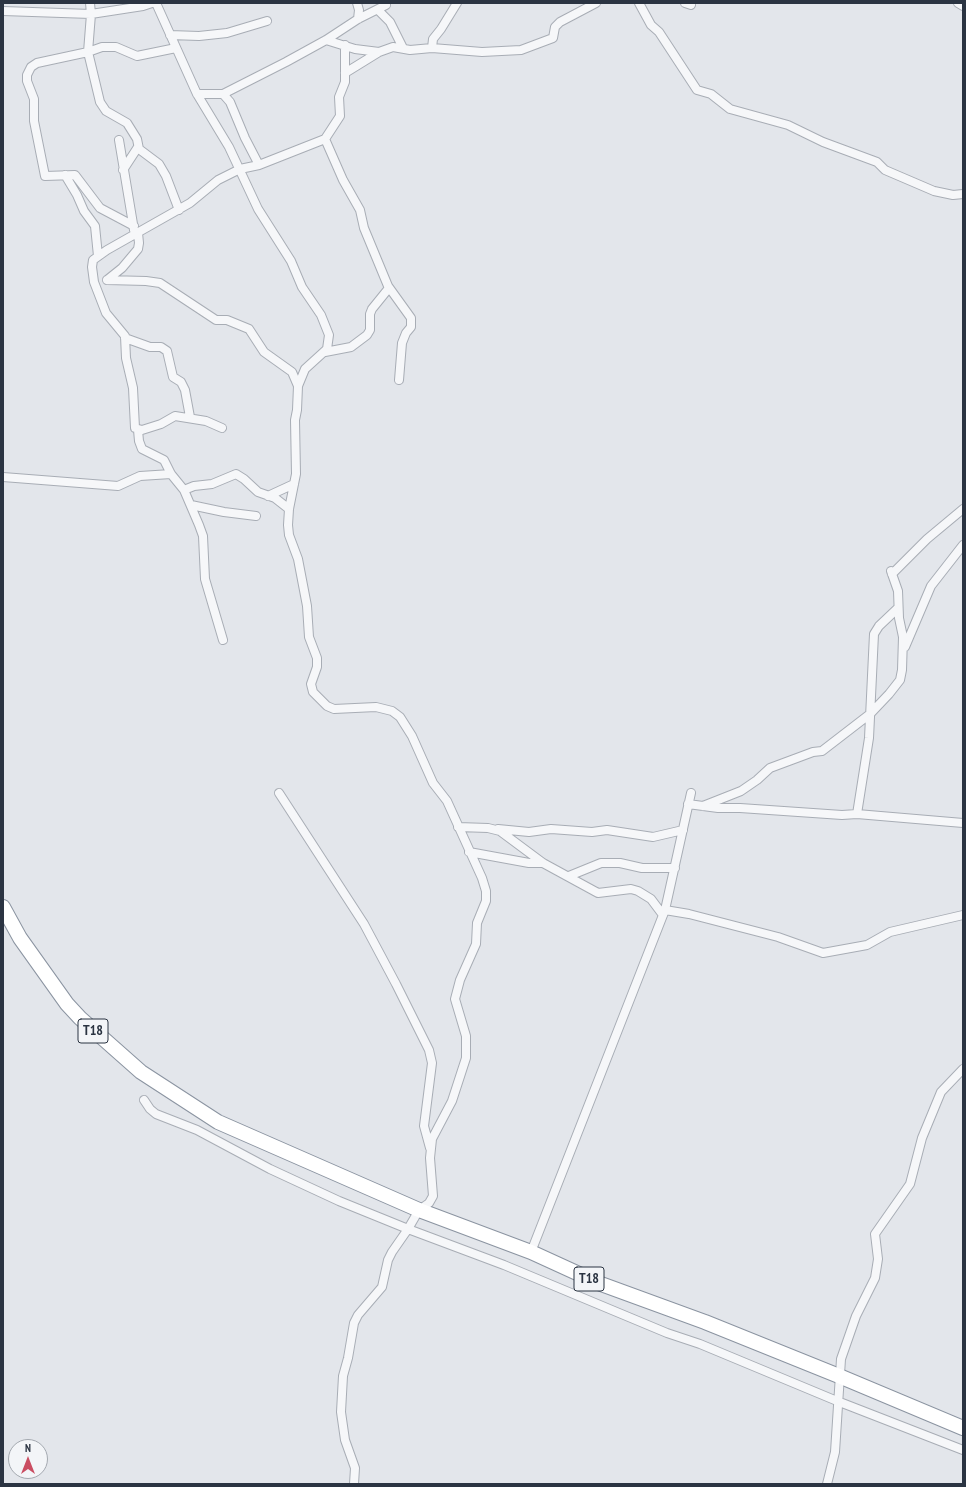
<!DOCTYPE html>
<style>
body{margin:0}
#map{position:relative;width:966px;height:1487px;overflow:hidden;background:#e3e6eb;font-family:"PT Sans Narrow",sans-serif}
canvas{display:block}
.frame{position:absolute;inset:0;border:4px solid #2b3442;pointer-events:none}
.north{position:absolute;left:8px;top:1439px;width:40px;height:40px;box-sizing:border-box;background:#f3f5f8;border:1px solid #a3a8af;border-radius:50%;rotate:0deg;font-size:11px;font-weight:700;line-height:16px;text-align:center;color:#2b3442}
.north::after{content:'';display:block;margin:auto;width:14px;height:18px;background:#ca4d62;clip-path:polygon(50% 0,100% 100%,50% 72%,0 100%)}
</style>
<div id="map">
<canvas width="966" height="1487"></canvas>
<div class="frame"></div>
<div class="north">N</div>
</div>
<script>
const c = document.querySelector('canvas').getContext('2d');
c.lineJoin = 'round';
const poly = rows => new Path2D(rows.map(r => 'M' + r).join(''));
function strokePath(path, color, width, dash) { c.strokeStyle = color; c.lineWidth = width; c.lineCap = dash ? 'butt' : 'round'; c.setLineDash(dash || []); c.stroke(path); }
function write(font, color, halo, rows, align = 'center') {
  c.font = font + ' "PT Sans Narrow",sans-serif'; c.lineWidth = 3.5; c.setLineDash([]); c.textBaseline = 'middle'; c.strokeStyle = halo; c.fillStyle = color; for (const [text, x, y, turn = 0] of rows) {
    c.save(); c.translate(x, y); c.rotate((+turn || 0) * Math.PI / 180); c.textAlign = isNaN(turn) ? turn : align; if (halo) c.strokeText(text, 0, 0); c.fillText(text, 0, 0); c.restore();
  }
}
const minor = poly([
 [90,3,91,14,88,52,100,102,106,111,127,123,137,139,139,149,159,164,166,176,179,210],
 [156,3,197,94,229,147,258,209,291,261,302,287,321,315,329,335,327,349,305,369,298,386,297,410,295,420,296,474,289,509,288,525,289,535,298,559,307,606,309,637,317,658,317,667,311,684,313,692,327,706,334,709,376,707,392,711,400,717,412,736,433,783,447,801,482,878,486,891,486,901,477,923,476,944,460,980,455,999,466,1036,466,1058,452,1101,432,1139,430,1158,433,1196,429,1203,419,1210,408,1229,392,1252,388,1260,382,1287,358,1315,354,1323,348,1358,343,1376,341,1412,345,1440,355,1468,354,1484],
 [357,3,359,10,358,19],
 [639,3,651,25,659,32,697,90,711,94,730,109,788,125,823,142,877,162,885,170,934,191,953,195,963,194],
 [685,3,691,5],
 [958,3,963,6],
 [378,10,390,22,403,48],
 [3,11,91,14,143,6,152,3],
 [170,35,199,36,227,33,267,21],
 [326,40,355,49,379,52],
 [432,48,433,39,441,29,457,3],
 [345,73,379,52,393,47,410,50,432,48,482,52,521,50,553,38,555,27,560,22,596,3],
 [197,94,223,94,286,62,326,40,358,19,386,5],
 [223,94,230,102,245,138,259,165],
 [325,139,343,180,360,210,364,228,388,286,411,318,411,327,406,333,402,343,399,380],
 [119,140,134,230],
 [123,170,138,147],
 [65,175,77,195,84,211,95,226,98,256],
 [134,226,100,208,75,175,45,176,34,121,34,99,27,81,27,75,31,67,37,63,88,52,102,47,116,47,137,56,176,48],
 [107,280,146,281,160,283,216,320,227,320,249,329,264,352,292,372,298,386],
 [107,280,122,268,138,249,139,243,138,233],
 [125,338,150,347,161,347,167,351,173,377,181,382,185,390,190,417],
 [325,352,351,347,367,335,370,330,370,314,372,309,389,288],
 [222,428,206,421,175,416,161,424,142,430,135,428,133,388,126,358,125,336,106,313,94,282,92,267,93,260,107,250,190,203,218,180,240,169,259,165,325,139,340,116,339,97,345,82,345,45],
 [138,430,139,441,142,449,164,460,171,474,184,490,199,525,203,536,205,579,223,640],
 [3,477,118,486,140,476,171,474],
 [184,490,194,486,212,484,236,474,244,479,258,492,275,498,289,509],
 [268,496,294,484],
 [191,505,224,512,256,516],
 [892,574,927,539,963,509],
 [905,647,931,586,963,545],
 [279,793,364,924,396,984,429,1050,432,1063,424,1126,430,1148],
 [688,804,718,808,740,808,842,815,857,814,963,823],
 [703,806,741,791,757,780,770,768,813,752,822,751,870,714,889,694,900,680,902,670,903,637,899,618,898,591,891,571],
 [857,814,869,738,874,634,879,626,898,608],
 [458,827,488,828,500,831,543,863,598,893,631,889,638,891,651,899,663,915],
 [498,829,529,832,551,829,592,832,607,830,653,837,683,830],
 [469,852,529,863,543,863],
 [569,876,601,863,620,863,642,868,675,868],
 [665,910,689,914,778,937,823,953,867,945,890,932,963,915],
 [144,1100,150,1109,156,1114,197,1130,270,1169,339,1201,408,1229,504,1265,667,1333,700,1344,837,1401,963,1450],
 [531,1252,665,910,691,793],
 [827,1484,835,1452,841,1359,856,1316,875,1278,878,1259,875,1234,910,1184,922,1138,941,1092,963,1069]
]);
const trunk = poly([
 [3,907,20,938,67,1004,80,1018,141,1072,218,1122,419,1210,531,1252,601,1284,705,1322,839,1376,963,1428]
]);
const shields = [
 [93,1031,30],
 [589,1279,30]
];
const shieldNames = [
 ["T18",93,1031],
 ["T18",589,1279]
];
strokePath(minor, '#a8adb5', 10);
strokePath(trunk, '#8b94a1', 16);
strokePath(minor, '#f6f7f9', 8);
strokePath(trunk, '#fff', 14);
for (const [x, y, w] of shields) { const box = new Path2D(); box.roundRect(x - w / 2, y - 12, w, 24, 3); c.fillStyle = '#f3f5f8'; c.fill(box); strokePath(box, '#2b3442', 1); }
write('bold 14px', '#2b3442', null, shieldNames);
</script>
